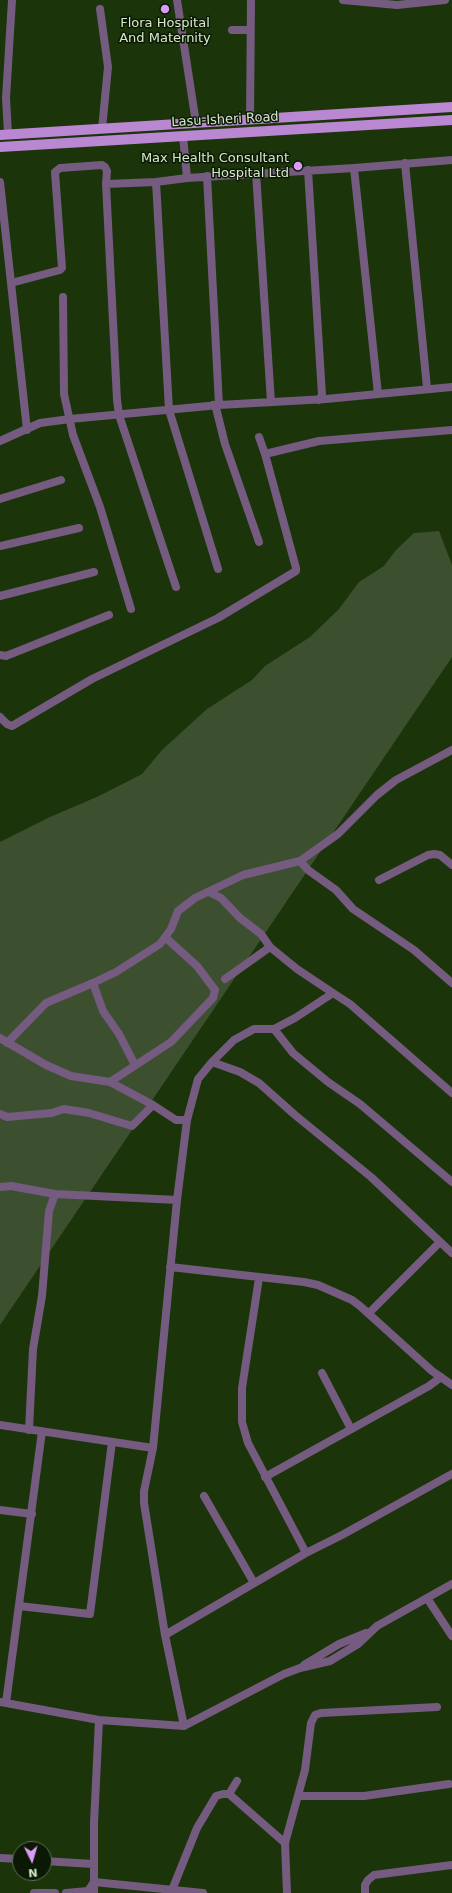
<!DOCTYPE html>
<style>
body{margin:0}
#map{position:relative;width:452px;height:1893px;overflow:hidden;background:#1b340a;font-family:"DejaVu Sans",sans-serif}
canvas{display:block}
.north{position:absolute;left:12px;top:1841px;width:40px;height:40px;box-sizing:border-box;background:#0b1904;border:1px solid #5c6c53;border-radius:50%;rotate:175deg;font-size:11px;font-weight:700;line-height:16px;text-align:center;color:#d5e8ca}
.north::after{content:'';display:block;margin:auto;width:14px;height:18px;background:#da9af7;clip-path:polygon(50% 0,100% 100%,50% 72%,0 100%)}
</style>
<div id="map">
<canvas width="452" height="1893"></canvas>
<div class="north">N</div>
</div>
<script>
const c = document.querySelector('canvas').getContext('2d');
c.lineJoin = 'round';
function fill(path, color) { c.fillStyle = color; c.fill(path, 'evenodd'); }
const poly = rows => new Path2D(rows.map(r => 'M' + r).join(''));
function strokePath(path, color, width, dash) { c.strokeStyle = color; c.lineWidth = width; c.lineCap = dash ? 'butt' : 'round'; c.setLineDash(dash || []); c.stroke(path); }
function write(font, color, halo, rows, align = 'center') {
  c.font = font + ' "DejaVu Sans",sans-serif'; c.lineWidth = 3; c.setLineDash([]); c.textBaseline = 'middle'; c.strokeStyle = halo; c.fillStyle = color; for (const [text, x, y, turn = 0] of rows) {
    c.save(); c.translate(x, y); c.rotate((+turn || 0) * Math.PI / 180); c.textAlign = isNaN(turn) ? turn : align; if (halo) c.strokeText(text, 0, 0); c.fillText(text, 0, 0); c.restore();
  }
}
const green = poly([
 [439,531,452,565,452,657,0,1325,0,842,50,817,99,796,142,774,162,750,207,709,252,680,265,666,310,637,339,609,359,582,384,566,396,550,414,533]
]);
const minor = poly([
 [177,0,196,123],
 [343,0,397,5,445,0],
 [100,9,108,67,102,129],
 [232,30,250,30],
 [250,120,251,0],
 [8,134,6,98,12,0],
 [183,136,187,178,354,168,452,160],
 [405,163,427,388],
 [354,168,378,394],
 [308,170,322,395,319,400],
 [256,173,271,402],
 [207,176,219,405],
 [187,178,156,182,169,410,218,569],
 [0,182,11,283],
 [106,184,117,400,119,415,176,587],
 [63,297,64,394,73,435,100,507,131,609],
 [213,405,216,408,225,444,259,542],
 [27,430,11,283,60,270,62,268,55,172,60,168,102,165,105,167,107,171,106,184,156,182],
 [0,441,40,423,70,419,219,405,326,399,452,387],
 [265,454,319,441,452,430],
 [0,499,61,480],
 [0,546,79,528],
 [0,596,94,572],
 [0,655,6,656,109,615],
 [0,717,7,724,12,726,92,679,218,618,296,571,296,568,265,454,259,437],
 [300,861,338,834,377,795,396,780,452,750],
 [379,880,428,855,434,854,440,855,452,865],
 [209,892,221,898,240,918,261,934,270,947,297,969,333,993],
 [225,979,270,947],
 [274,1029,293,1053,328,1082,360,1104,452,1182],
 [0,1038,46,1065,71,1076,110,1082,153,1105,176,1120,187,1120,198,1079,212,1062,240,1072,259,1083,295,1115,371,1177,452,1253],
 [7,1043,46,1003,93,983],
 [212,1062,234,1040,254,1029,274,1029,295,1018,333,993,350,1004,452,1093],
 [135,1065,119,1034,103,1011,93,983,116,972,160,944,171,929,178,911,195,898,243,875,300,861,308,870,336,890,353,909,414,950,452,983],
 [110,1082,171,1042,213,998,215,990,197,966,166,938],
 [0,1114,7,1117,52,1113,64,1109,89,1113,132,1126,153,1105],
 [187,1120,177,1200,153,1448,144,1491,144,1503,165,1635,184,1726,284,1674,300,1668,330,1661,358,1644,377,1626,452,1584],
 [0,1187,11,1186,55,1194,177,1200],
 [170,1267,304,1282,318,1285,352,1300,360,1306,432,1371,452,1385],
 [259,1278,242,1388,242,1422,248,1443,306,1553],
 [369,1313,440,1242],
 [322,1373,351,1429],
 [0,1425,153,1448],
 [29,1430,33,1349,42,1296,49,1211,55,1194],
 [265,1477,429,1386,441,1377],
 [204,1496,254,1583],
 [0,1510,32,1514],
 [427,1598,452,1636],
 [19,1606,90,1614,112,1442],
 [165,1635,306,1553,342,1535,452,1474],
 [304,1665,339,1644,366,1633],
 [0,1702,99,1720,94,1823,94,1893],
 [6,1703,42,1431],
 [99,1720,184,1726],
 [229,1794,285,1843],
 [298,1796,364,1796,449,1784],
 [0,1858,20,1859],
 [44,1861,93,1864],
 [172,1890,197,1828,216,1796,223,1794,229,1794,237,1781],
 [34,1893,55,1893],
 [66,1893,88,1891,94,1882,203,1893],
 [287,1893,285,1843,305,1770,311,1723,315,1715,321,1713,437,1707],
 [365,1893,365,1885,368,1880,374,1875,452,1865]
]);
const major = poly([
 [0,135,452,107],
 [0,147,452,120]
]);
const markers = [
 [165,9,5,"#da9af7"],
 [298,166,5,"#da9af7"]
];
const poiNames = [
 ["Flora Hospital",165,24],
 ["And Maternity",165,39],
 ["Max Health Consultant",289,159,"right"],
 ["Hospital Ltd",289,174,"right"]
];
const streetNames = [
 ["Lasu-Isheri Road",225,120,-3]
];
fill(green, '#3c5030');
strokePath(minor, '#745b7f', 8);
strokePath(major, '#ba87d2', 10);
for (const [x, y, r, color] of markers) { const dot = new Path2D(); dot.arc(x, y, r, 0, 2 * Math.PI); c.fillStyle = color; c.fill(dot); strokePath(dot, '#0b1904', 1.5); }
write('13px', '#d5e8ca', '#0b1904', poiNames);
write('13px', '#d5e8ca', '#0b1904', streetNames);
</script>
